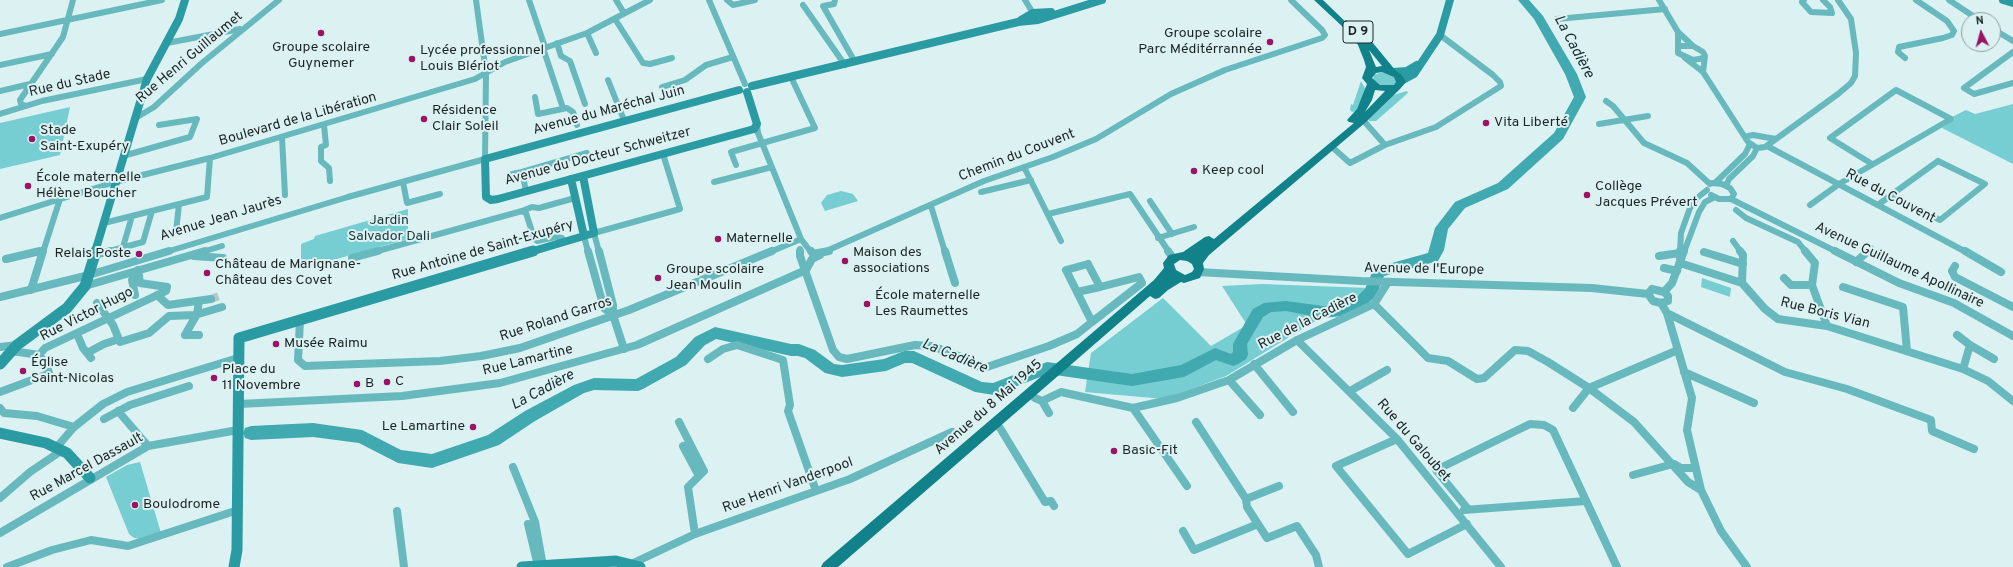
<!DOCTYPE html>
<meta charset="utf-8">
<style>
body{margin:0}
#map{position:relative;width:2013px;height:567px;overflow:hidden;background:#dbf1f2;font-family:Overpass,sans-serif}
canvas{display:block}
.north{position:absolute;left:1961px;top:12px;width:40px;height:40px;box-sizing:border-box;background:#dbf1f2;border:1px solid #8f9fa0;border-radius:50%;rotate:354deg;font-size:11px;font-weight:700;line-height:16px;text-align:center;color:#1d2525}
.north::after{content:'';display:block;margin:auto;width:14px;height:18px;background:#9b1364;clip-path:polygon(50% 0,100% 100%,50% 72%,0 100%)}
</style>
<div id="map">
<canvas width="2013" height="567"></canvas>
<div class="north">N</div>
</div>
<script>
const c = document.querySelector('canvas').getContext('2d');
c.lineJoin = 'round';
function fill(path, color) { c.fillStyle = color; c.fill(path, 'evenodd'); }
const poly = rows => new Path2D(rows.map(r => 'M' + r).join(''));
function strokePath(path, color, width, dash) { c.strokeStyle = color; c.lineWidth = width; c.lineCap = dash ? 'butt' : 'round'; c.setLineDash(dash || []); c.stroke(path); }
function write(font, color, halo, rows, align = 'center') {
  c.font = font + ' Overpass,sans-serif'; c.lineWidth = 4; c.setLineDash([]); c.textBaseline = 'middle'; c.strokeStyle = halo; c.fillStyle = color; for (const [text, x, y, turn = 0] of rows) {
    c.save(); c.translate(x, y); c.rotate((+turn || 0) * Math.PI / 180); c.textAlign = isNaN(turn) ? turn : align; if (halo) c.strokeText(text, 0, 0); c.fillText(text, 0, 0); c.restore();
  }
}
const green = poly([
 [1382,72,1393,75,1397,81,1395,85,1381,86,1373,80,1374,75],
 [1361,81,1366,90,1356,111,1352,112,1350,110,1351,104,1353,105],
 [1407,91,1408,93,1376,121,1369,121,1369,119,1393,95],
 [2013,104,2013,164,1942,128,1955,119,1952,117,1966,110,1975,114],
 [70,107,60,155,0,169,0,123],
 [841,191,853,194,858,201,825,211,821,203,827,195],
 [408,209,408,239,301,269,301,244,314,239,315,236],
 [1702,278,1731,288,1730,297,1701,287],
 [1262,284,1369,288,1226,376,1164,399,1085,392,1091,353,1163,298,1211,346,1247,325,1222,286],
 [140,462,161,533,142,539,134,538,129,534,106,477,127,465]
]);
const river = poly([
 [1518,0,1529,0,1543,16,1577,74,1586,97,1563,139,1508,189,1465,208,1448,229,1444,250,1438,261,1384,276,1376,296,1365,306,1343,316,1323,318,1286,311,1271,312,1263,317,1247,344,1248,355,1246,359,1238,364,1233,366,1216,360,1184,377,1132,386,1048,374,994,395,975,392,912,363,905,363,886,371,842,377,825,373,805,358,798,356,791,356,716,339,705,345,686,365,643,389,638,391,594,390,584,393,535,421,499,445,432,468,398,463,359,443,313,437,251,440,245,438,243,433,245,428,251,426,313,423,362,430,401,450,432,454,488,435,525,411,574,385,594,378,636,379,676,357,695,337,715,327,791,344,799,344,815,350,834,364,842,365,884,359,904,351,914,351,982,382,993,383,1047,362,1132,374,1181,365,1215,348,1231,354,1233,352,1233,344,1253,309,1264,303,1286,301,1323,306,1341,305,1355,298,1365,289,1374,268,1428,253,1435,228,1455,202,1498,183,1554,133,1574,97,1565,74,1534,19,1518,0]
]);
const streetTunnel = poly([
 [211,299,222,295]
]);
const streetFar1 = poly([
 [529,0,545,47],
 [616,0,624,13],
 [709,0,745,84],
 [727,0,733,5,755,0],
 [835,0,834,4,823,6,855,62],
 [1025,0,1033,13],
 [1659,0,1678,32,1693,46],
 [1804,0,1802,2,1811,12,1832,13,1830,7,1823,0],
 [1949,0,1979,20],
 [803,5,845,65],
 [615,19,643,63,650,64,672,58],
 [1557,19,1665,9],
 [1993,29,2013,41],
 [1678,32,1678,53,1693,60,1704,58],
 [587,33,596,53],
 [0,34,162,0],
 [167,43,240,29],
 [557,43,561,56,570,61,585,104],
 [1679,46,1693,46,1703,52,1705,56,1703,72],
 [543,48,563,108],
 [2013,52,1964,88,1974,94,2013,83],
 [1685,58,1703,72,1748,142,1757,148,1765,147,1838,94,1851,83,1855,76,1856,53,1851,19,1838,0],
 [1905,58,1898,52,1899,47,1943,38,1952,35,1954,31,1947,21,1916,0],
 [0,65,52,54],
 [608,80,624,120],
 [662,87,685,80,706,65,733,57],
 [0,91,30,84],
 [535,97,538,114,567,108,573,112,577,125],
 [1606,101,1613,106,1644,143,1687,163,1710,184],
 [26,106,21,104,20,100,63,37,73,0],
 [0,114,42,101,147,79],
 [134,119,154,107,202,63,279,0],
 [1363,120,1385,145],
 [757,124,758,133,801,239,811,252],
 [1599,124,1648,116],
 [324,125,326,145,321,147,321,161,329,168,330,181],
 [282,137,285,195],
 [1746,139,1748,136,1753,135,1776,139],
 [1767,146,1966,252],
 [1332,147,1350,163,1385,145,1436,127,1501,86,1500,82,1493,75,1440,35],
 [123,156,190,137,197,119,159,125],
 [1938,161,1985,184,1940,220,1891,195,1938,161],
 [736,165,731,152,815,128,791,77],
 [1024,167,1061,241],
 [512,174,522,172],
 [403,182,407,203,440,194],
 [714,182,772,167],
 [1712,183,1722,184,1730,188,1734,194,1731,199],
 [1715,183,1745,154,1750,144],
 [1726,186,1729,179,1753,156,1757,148],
 [526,191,522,172,587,153],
 [981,192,1031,180],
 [1711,195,1719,199,1731,199],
 [1731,199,1837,252],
 [1150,201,1172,234],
 [1810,205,1839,184,1951,119,1896,90,1830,138,1872,164],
 [1878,205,1891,195],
 [931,206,945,252],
 [1736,210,1746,218,1798,242,1806,252],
 [522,211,532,207,539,208,575,198],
 [1048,214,1130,194,1169,252],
 [0,218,115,182,210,158,475,79,505,62,587,33,650,0],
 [104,223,207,197,210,158],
 [176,232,179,204],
 [584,236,588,252],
 [1158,238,1194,227],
 [1733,241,1741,252],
 [123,247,132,216],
 [800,249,800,252],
 [36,252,44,250],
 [43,252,60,199],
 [106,252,143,242,152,211],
 [166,252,348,197,485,159,486,73,476,0],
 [202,252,222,246],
 [374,252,522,211,526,213,534,238,537,241,556,237,562,238,564,242],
 [599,252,594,233,680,209,663,154],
 [770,252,801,239],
 [824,252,984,181,1053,157,1096,139,1171,94,1225,70,1322,38,1325,35,1322,30,1291,0],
 [1680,252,1681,233,1690,208,1697,198,1707,190],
 [1684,252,1699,212,1705,202,1715,197],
 [1867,252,1871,248]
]);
const street = poly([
 [588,251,604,308,613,315],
 [599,251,613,305,613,315,624,349],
 [800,251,800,256,833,350,839,357,847,359,915,345,932,346,961,357,975,366,987,367,1049,346,1077,334,1092,322],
 [811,251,813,254],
 [945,251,955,283],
 [1168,251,1173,258],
 [1740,251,1743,255,1742,283],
 [1805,251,1815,263,1812,285,1827,326],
 [1835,251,1899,283,1954,303,2013,336],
 [1965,251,2001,272],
 [1704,252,1743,264],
 [813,254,829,251],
 [95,255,110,251],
 [194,256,223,258],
 [1659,256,1680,253],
 [352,258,378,251],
 [6,259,40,251],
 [1680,259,1680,251],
 [1856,262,1868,251],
 [1680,263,1742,283,1765,309,1778,319,1827,326,1963,369,1988,381,2013,401],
 [1088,264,1100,287,1139,277,1142,283,1092,322,1066,270,1088,264],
 [1955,266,1952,271,1955,277,2013,307],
 [1664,268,1677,271],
 [806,270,812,259,820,255],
 [1198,272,1361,281,1592,288,1648,294],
 [1784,278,1791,285,1812,285],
 [85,286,205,251],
 [1843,287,1903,307,1907,351],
 [1652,289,1664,292,1668,296,1668,301,1661,303,1653,301,1648,294,1652,289],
 [31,290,43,251],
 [1077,292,1100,287],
 [1664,292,1672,283,1684,251],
 [135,295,132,280,139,276],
 [157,295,168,305,211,299],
 [0,297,89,275,169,251],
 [97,303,113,325,120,342,149,333,169,316,195,315,222,307],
 [1661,303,1667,313,1692,398,1687,430,1701,490,1721,531,1747,567],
 [1374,304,1428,358,1448,361,1477,379,1484,378,1515,350,1528,351,1548,362,1589,388,1634,422,1688,482,1701,490],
 [1667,313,1785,372,1847,389,1931,420,1932,431,1974,449],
 [300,320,298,360,305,366,440,361,481,356,520,348,629,310,772,251],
 [77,334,83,348,91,358],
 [185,335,197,314,199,301],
 [185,335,199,335],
 [1957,335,1970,345],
 [1297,340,1397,439,1501,567],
 [0,347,17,345],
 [12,351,39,355],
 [87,353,104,344,119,339],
 [708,359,723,349,737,345,783,360,790,405,788,411,816,491],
 [1254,364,1293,412],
 [1963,369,1970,345,1994,359],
 [1684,372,1754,403],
 [50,376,46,364,39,355,45,348,166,291,167,287,140,283,138,270],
 [1229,380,1260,415],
 [1350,391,1387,370],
 [0,392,48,374],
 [1035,398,1042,401,1049,413],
 [1042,401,1061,392,1133,408,1177,398,1229,380,1297,340,1374,304,1388,282],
 [239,404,402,396,500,383,637,345,806,270],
 [0,408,4,413,37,416,74,427],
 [1133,408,1187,486],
 [1573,408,1589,388,1678,350],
 [118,411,148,446],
 [104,419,130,405,189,386],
 [679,422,704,471,688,487,695,534],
 [1196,422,1246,499,1247,507,1267,538,1297,526,1316,555,1319,567],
 [1000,428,1045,502,1051,501,1054,506],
 [1397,439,1336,466,1408,554,1467,524],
 [683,446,699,476],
 [56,448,74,427,103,404,127,392,238,358],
 [1674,464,1681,468,1696,468],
 [513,467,535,522,543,566],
 [1633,475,1673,464],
 [0,498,30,472,61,451],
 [1246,499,1279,486],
 [1468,509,1436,470,1530,424,1544,425,1553,430,1617,567],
 [1464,510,1586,501],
 [397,511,404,567],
 [528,524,538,566],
 [1183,531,1194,550,1258,524],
 [0,533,148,446,238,430],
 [631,564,695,534,850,479,952,432],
 [7,567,52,550,91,540,128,546,238,510]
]);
const secondaryFar1 = poly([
 [2003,0,2013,3],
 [1021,20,1033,13,1051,12],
 [1393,72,1407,71,1417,65],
 [1401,81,1414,74,1440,35,1450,0],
 [752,86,1018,22,1038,20,1102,0],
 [739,90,485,159,486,197,491,200,498,199,754,129],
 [747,92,757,124,754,129],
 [571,179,584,236],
 [95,252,147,79,179,19,185,0],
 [530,252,594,233,583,176]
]);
const secondary = poly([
 [0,364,17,345,67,308,85,286,96,251],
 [0,433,46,443,67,453,90,478],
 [234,567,237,550,239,338,533,251],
 [522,567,616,561,640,567]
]);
const primary = poly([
 [1314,0,1323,0,1356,32,1363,31,1396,71,1402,75,1406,82,1400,89,1366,122,1209,255,1203,263,1204,269,1200,278,1184,283,1181,282,1168,290,1159,298,1155,299,1150,296,838,567,821,567,823,563,1154,280,1164,268,1163,263,1169,255,1183,252,1205,237,1209,236,1214,239,1354,123,1349,122,1347,120,1357,109,1367,84,1362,78,1366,67,1364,60,1358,45,1344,28,1314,0],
 [1369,50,1382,66,1376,67,1369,50],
 [1382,72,1394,77,1396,82,1394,85,1380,85,1372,78,1376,73,1382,72],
 [1375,90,1385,91,1365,112,1372,100,1375,90],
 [1180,260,1187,261,1192,264,1194,269,1192,272,1185,275,1176,270,1174,264,1180,260]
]);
const markers = [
 [321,33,4,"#9b1364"],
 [1270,42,4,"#9b1364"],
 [412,59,4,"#9b1364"],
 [424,119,4,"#9b1364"],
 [1486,123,4,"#9b1364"],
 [32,139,4,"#9b1364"],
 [1194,171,4,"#9b1364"],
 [28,186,4,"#9b1364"],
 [1587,195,4,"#9b1364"],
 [718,239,4,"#9b1364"],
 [139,254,4,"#9b1364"],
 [845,261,4,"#9b1364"],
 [207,273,4,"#9b1364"],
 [658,278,4,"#9b1364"],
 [867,304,4,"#9b1364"],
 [276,344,4,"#9b1364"],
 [23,371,4,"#9b1364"],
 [214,378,4,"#9b1364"],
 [387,382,4,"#9b1364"],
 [357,384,4,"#9b1364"],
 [473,427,4,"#9b1364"],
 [1114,451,4,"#9b1364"],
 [135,505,4,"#9b1364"]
];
const shields = [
 [1358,32,30]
];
const shieldNames = [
 ["D 9",1358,32]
];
const poiNames = [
 ["Groupe scolaire",1262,34,"right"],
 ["Parc Méditérrannée",1262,50,"right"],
 ["Groupe scolaire",321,48,"center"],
 ["Guynemer",321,64,"center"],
 ["Lycée professionnel",420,51],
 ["Louis Blériot",420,67],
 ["Résidence",432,111],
 ["Clair Soleil",432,127],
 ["Vita Liberté",1494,123],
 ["Stade",40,131],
 ["Saint-Exupéry",40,147],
 ["Keep cool",1202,171],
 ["École maternelle",36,178],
 ["Hélène Boucher",36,194],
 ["Collège",1595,187],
 ["Jacques Prévert",1595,203],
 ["Maternelle",726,239],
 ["Maison des",853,253],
 ["associations",853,269],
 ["Relais Poste",131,254,"right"],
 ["Château de Marignane-",215,265],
 ["Château des Covet",215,281],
 ["Groupe scolaire",666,270],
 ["Jean Moulin",666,286],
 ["École maternelle",875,296],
 ["Les Raumettes",875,312],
 ["Musée Raimu",284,344],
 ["Église",31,363],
 ["Saint-Nicolas",31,379],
 ["Place du",222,370],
 ["11 Novembre",222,386],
 ["C",395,382],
 ["B",365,384],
 ["Le Lamartine",465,427,"right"],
 ["Basic-Fit",1122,451],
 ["Boulodrome",143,505]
];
const streetNames = [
 ["Rue Henri Guillaumet",190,58,-40],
 ["Rue du Stade",70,84,-13],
 ["Avenue du Maréchal Juin",609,111,-15],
 ["Boulevard de la Libération",298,120,-16],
 ["Chemin du Couvent",1017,156,-21],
 ["Avenue du Docteur Schweitzer",598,157,-15],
 ["Rue du Couvent",1890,197,28],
 ["Avenue Jean Jaurès",221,219,-17],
 ["Rue Antoine de Saint-Exupéry",483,251,-16],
 ["Avenue Guillaume Apollinaire",1899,266,25],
 ["Avenue de l'Europe",1424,270,1],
 ["Rue Boris Vian",1825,314,14],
 ["Rue Victor Hugo",87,315,-27],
 ["Rue Roland Garros",556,320,-18],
 ["Rue de la Cadière",1308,322,-27],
 ["Rue Lamartine",528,361,-14],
 ["Avenue du 8 Mai 1945",989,408,-41],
 ["Rue du Galoubet",1413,441,49],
 ["Rue Marcel Dassault",87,468,-29],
 ["Rue Henri Vanderpool",788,486,-20]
];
const parkNames = [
 ["Jardin",389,221],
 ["Salvador Dali",389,237]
];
const waterNames = [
 ["La Cadière",1573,47,62],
 ["La Cadière",954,357,22],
 ["La Cadière",543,391,-28]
];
fill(green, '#76cdd2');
fill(river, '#41a9b0');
strokePath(streetTunnel, '#b5c8c9', 8, [8, 4]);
strokePath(streetFar1, '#67b9be', 6);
strokePath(street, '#67b9be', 8);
strokePath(secondaryFar1, '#2a9ba2', 8);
strokePath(secondary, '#2a9ba2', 11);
fill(primary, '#118289');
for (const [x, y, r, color] of markers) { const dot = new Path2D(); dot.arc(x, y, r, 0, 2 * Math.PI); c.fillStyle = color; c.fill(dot); strokePath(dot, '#dbf1f2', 1.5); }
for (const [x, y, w] of shields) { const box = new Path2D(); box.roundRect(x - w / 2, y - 11, w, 22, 3); c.fillStyle = '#dbf1f2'; c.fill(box); strokePath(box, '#1d2525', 1); }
write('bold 13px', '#1d2525', null, shieldNames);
write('14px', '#1d2525', '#dbf1f2', poiNames, 'left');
write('14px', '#1d2525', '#dbf1f2', streetNames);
write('14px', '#1c3436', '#dbf1f2', parkNames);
write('italic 15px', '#172e30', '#dbf1f2', waterNames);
</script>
